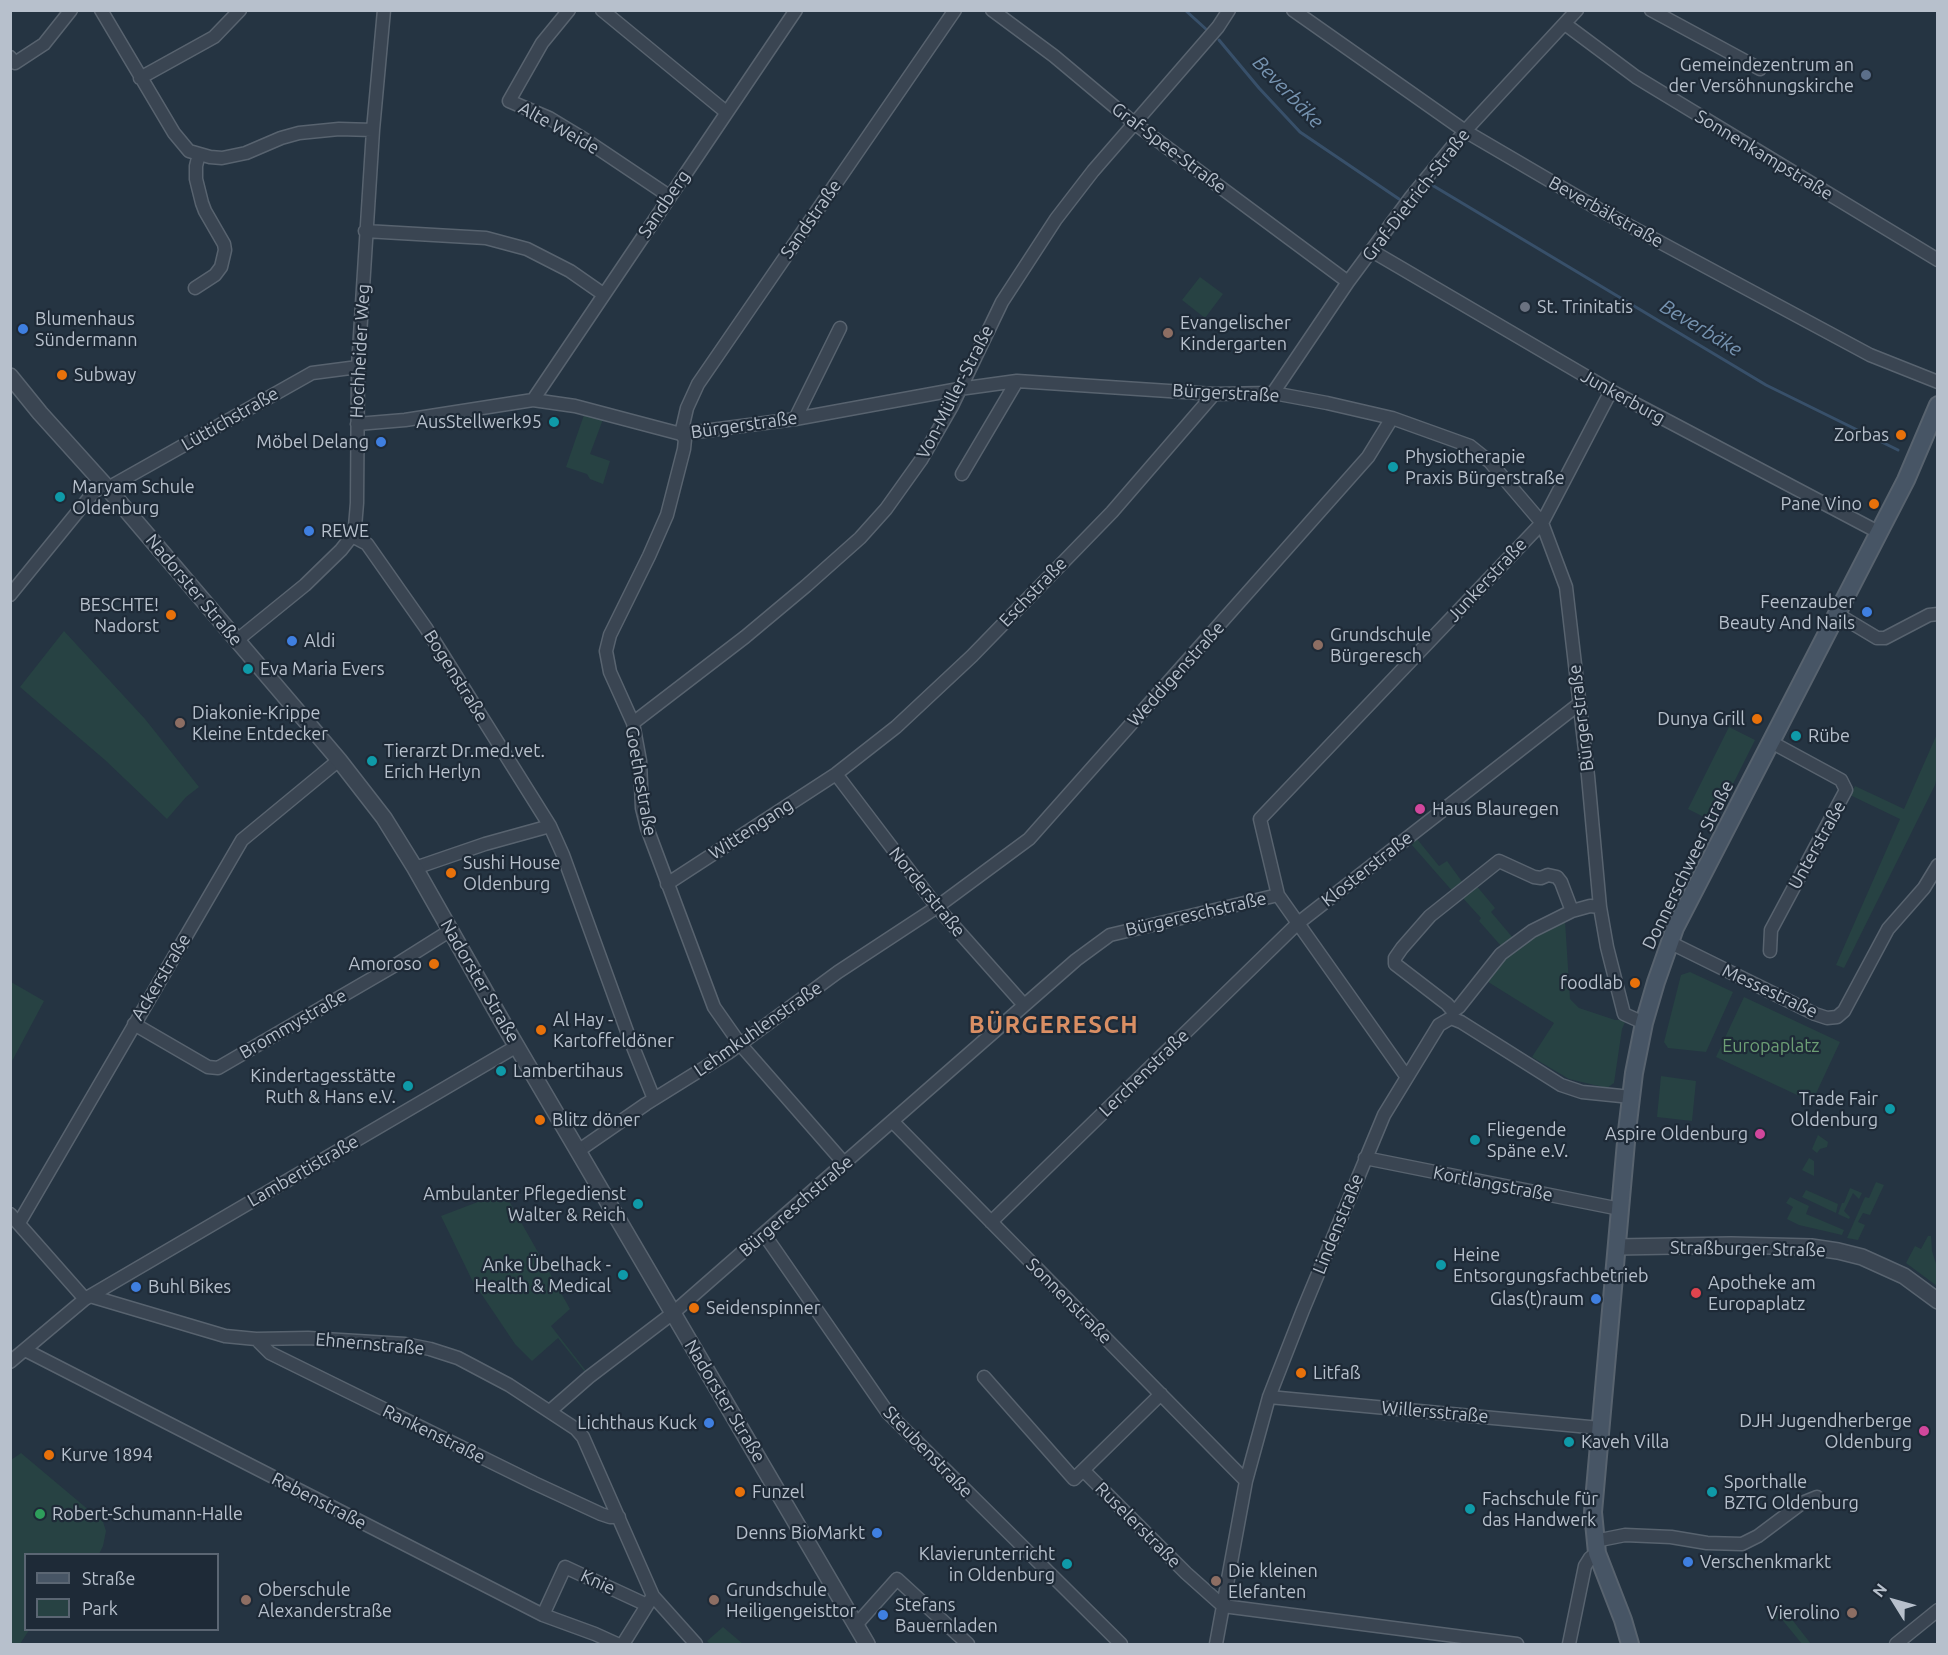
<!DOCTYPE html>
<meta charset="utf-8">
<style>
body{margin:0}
#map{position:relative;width:1948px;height:1655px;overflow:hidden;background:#253442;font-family:Ubuntu,sans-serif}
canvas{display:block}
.frame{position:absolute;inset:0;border:12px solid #b7c0cc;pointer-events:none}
.legend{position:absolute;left:24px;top:1553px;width:195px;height:78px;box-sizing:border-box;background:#1e2a37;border:2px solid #5b6673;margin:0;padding:8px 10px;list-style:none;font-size:18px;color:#b7c0cc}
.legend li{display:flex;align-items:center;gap:12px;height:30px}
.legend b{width:30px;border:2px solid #5b6673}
.north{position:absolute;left:1864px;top:1571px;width:60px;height:60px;-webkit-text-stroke:4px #1e2a37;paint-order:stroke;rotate:307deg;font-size:16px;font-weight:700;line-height:24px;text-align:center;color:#b7c0cc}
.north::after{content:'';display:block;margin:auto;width:21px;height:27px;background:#b7c0cc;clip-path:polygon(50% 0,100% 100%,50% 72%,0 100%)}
</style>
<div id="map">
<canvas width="1948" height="1655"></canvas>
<div class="frame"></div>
<ul class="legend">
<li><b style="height:8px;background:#475565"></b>Straße</li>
<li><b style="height:16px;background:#274243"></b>Park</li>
</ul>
<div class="north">N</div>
</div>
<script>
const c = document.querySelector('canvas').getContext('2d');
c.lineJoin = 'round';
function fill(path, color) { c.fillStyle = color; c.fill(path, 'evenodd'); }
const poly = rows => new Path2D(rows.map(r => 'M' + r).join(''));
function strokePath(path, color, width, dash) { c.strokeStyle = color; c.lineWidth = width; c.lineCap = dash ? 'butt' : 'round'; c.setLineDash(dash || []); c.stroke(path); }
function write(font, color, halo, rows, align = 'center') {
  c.font = font + ' Ubuntu,sans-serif'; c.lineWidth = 4.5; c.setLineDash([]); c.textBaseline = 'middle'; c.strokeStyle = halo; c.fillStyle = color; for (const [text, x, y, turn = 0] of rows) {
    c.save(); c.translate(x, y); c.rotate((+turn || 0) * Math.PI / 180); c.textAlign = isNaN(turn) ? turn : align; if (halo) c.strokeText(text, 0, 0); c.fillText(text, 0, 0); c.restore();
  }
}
const green = poly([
 [1200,277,1223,294,1205,318,1182,300],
 [586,409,605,414,590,454,610,461,603,484,590,479,587,474,566,467],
 [64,631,145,719,199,787,186,797,167,819,105,760,20,687],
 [1729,727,1755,740,1714,822,1688,809],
 [1937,734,1937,776,1935,785,1844,968,1836,965,1900,819,1850,795,1855,786,1904,809],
 [1417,839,1439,866,1447,861,1463,883,1454,893,1411,844],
 [1475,884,1495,908,1491,912,1513,938,1502,947,1479,921,1481,918,1461,896],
 [1565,921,1570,999,1579,1008,1615,1020,1626,1020,1622,1029,1614,1083,1607,1088,1569,1079,1532,1057,1554,1023,1485,980,1512,953,1534,936],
 [1690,972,1733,992,1706,1052,1668,1048,1664,1042,1681,975],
 [11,982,44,1001,11,1063],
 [1744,997,1840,1042,1812,1102,1716,1057],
 [1661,1076,1696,1081,1692,1121,1657,1117],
 [1818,1135,1828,1142,1827,1147,1820,1149,1817,1153,1812,1149],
 [1809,1158,1814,1161,1814,1176,1802,1170],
 [1876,1182,1884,1185,1870,1215,1863,1213,1858,1222,1865,1225,1858,1240,1847,1238,1865,1197,1869,1198],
 [1850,1188,1862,1193,1859,1199,1853,1193,1844,1211,1850,1217,1849,1219,1838,1214,1842,1203,1844,1203],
 [1806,1190,1838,1204,1836,1213,1802,1197],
 [504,1192,570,1309,551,1326,590,1376,589,1377,558,1338,532,1361,515,1344,472,1280,441,1216],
 [1790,1197,1809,1206,1806,1214,1844,1230,1842,1235,1799,1225,1787,1219,1793,1207,1786,1203],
 [1928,1236,1931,1236,1932,1251,1937,1267,1937,1286,1906,1263,1915,1246,1921,1249],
 [21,1453,103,1522,106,1531,103,1546,99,1554,26,1554,26,1630,29,1630,20,1644,11,1644,11,1460],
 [1780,1604,1811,1644,1802,1644,1780,1617,1774,1621,1768,1613],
 [723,1627,743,1644,710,1644,707,1641]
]);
const stream = poly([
 [1185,10,1207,30],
 [1219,40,1259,88,1300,132,1399,199],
 [1432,185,1766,385,1898,450]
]);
const minor = poly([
 [101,10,174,133,189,151,210,157,222,158,246,153,281,138,299,133,339,129,373,130],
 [569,10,542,43,509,101,549,118,587,141,669,196],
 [602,10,726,112],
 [992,10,1054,56,1134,123,1348,282],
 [1293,10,1465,131,1600,210,1870,355,1938,382],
 [1651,10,1760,69],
 [1565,24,1636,77,1938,260],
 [10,57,15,63,44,44,71,10],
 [140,78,214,37,240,10],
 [365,231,486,238,527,249,570,271,603,294],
 [1372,251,1611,391,1880,533],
 [195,288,215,275,221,267,225,250,224,244,205,211,202,203,196,179,196,166,199,154],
 [1273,393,1348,282,1411,197,1465,131,1577,10],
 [533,400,796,10],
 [795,419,840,328],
 [357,424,405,420,533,400,575,406,681,434,795,419,959,389,1017,381,1214,394,1273,393,1327,403,1392,418,1470,446,1490,462,1542,523,1566,587,1588,776,1600,907,1607,947,1624,1014,1644,1023],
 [962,474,1017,381],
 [108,488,312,373,358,367],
 [352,536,367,544,426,628,550,826,563,855,629,1037,654,1099],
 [10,595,93,493,104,484],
 [1837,614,1877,638,1885,638,1929,615,1938,614],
 [236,641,305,585,341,550,352,536,355,527,357,503,358,367,373,130,384,10],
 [633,723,745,637,806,586,860,538,886,509,921,460,952,406,1002,302,1056,219,1093,171,1218,27,1229,10],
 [836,774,937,907,1024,1005],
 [415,868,485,844,550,826],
 [667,884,836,774,896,727,972,656,1112,512,1214,394],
 [1278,895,1260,819,1542,523,1611,391],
 [1572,911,1532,931,1501,954,1459,1007,1453,1011,1447,1004,1395,964,1395,958,1402,948,1430,916,1499,861,1534,877,1541,878,1548,875,1557,877,1561,882,1572,911,1590,906,1600,907],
 [1669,942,1815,1014,1827,1018,1837,1017,1844,1011,1888,929,1924,888,1938,865],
 [1770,951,1771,930,1846,790,1841,780,1771,742],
 [134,1024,208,1067,218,1068,397,964,451,930],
 [892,1121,1246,1481],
 [578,1151,646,1104,728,1053,838,972,937,907,1029,839,1368,457,1392,418],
 [1365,1158,1620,1209],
 [844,1163,740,1044,714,1007,647,828,642,808,640,761,633,723,610,672,606,651,610,635,649,556,667,515,684,449,685,439,681,434,687,408,698,384,955,10],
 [10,1214,85,1299],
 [991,1222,1297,924,1579,704],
 [19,1223,242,840,339,760],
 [764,1234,888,1413,1121,1644],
 [90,1296,225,1336,256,1339,308,1338,405,1344,430,1349,458,1358,509,1385,576,1429,583,1437,653,1596,696,1644],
 [256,1339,270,1353,534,1483,601,1514,610,1517,619,1517],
 [25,1350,543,1615,595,1634,617,1644],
 [10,1362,85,1299,517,1046],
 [984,1377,1074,1479,1161,1394],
 [1269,1397,1600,1428],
 [550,1411,589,1377,673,1313,1076,960,1110,935,1278,895,1406,1076],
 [1084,1471,1186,1573,1223,1606,1517,1644],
 [1595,1541,1625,1535,1671,1537,1707,1543,1742,1544,1758,1536,1802,1503,1817,1497],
 [543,1615,565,1567,647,1605],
 [856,1625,897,1579,968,1644],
 [623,1644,651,1599],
 [1216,1644,1246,1481,1269,1397,1303,1310,1384,1115,1439,1025,1451,1018,1461,1022,1561,1085,1582,1092,1631,1097],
 [1569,1644,1585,1566,1590,1558,1597,1553],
 [1896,1644,1938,1610]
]);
const tertiary = poly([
 [10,376,40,413,104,484,339,760,384,818,415,868,503,1023,867,1644],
 [1617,1247,1731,1245,1811,1247,1838,1251,1862,1257,1904,1276,1938,1301]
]);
const secondary = poly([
 [1630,1644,1623,1620,1597,1553,1593,1512,1627,1131,1634,1073,1644,1023,1656,982,1675,928,1906,480,1938,405]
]);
const markers = [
 [1866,75,6,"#5c6f8a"],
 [1525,307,6,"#6b7280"],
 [23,329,6,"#3f7fe0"],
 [1168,333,6,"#8d6e63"],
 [62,375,6,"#e8710a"],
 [554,422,6,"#0f9aa8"],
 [1901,435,6,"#e8710a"],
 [381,442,6,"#3f7fe0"],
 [1393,467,6,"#0f9aa8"],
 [60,497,6,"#0f9aa8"],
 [1874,504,6,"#e8710a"],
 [309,531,6,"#3f7fe0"],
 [1867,612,6,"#3f7fe0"],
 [171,615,6,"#e8710a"],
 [292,641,6,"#3f7fe0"],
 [1318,645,6,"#8d6e63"],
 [248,669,6,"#0f9aa8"],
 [1757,719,6,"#e8710a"],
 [180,723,6,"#8d6e63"],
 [1796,736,6,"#0f9aa8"],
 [372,761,6,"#0f9aa8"],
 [1420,809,6,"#d1479c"],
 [451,873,6,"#e8710a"],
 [434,964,6,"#e8710a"],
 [1635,983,6,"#e8710a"],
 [541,1030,6,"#e8710a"],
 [501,1071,6,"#0f9aa8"],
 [408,1086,6,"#0f9aa8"],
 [1890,1109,6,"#0f9aa8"],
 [540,1120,6,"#e8710a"],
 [1760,1134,6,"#d1479c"],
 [1475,1140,6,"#0f9aa8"],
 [638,1204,6,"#0f9aa8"],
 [1441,1265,6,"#0f9aa8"],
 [623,1275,6,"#0f9aa8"],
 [136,1287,6,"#3f7fe0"],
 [1696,1293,6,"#e0444e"],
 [1596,1299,6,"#3f7fe0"],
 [694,1308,6,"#e8710a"],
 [1301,1373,6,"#e8710a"],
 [709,1423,6,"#3f7fe0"],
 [1924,1431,6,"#d1479c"],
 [1569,1442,6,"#0f9aa8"],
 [49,1455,6,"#e8710a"],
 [740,1492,6,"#e8710a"],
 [1712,1492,6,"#0f9aa8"],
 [1470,1509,6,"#0f9aa8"],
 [40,1514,6,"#2e9e5b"],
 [877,1533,6,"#3f7fe0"],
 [1688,1562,6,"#3f7fe0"],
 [1067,1564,6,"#0f9aa8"],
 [1216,1581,6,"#8d6e63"],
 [246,1600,6,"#8d6e63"],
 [714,1600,6,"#8d6e63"],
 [1852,1613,6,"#8d6e63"],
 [883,1615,6,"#3f7fe0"]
];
const poiNames = [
 ["Gemeindezentrum an",1854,65,"right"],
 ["der Versöhnungskirche",1854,86,"right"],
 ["St. Trinitatis",1537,307],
 ["Blumenhaus",35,319],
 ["Sündermann",35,340],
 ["Evangelischer",1180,323],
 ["Kindergarten",1180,344],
 ["Subway",74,375],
 ["AusStellwerk95",542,422,"right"],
 ["Zorbas",1889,435,"right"],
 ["Möbel Delang",369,442,"right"],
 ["Physiotherapie",1405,457],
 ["Praxis Bürgerstraße",1405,478],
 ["Maryam Schule",72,487],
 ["Oldenburg",72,508],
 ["Pane Vino",1862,504,"right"],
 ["REWE",321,531],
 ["Feenzauber",1855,602,"right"],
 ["Beauty And Nails",1855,623,"right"],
 ["BESCHTE!",159,605,"right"],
 ["Nadorst",159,626,"right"],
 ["Grundschule",1330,635],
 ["Bürgeresch",1330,656],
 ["Aldi",304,641],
 ["Eva Maria Evers",260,669],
 ["Diakonie-Krippe",192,713],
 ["Kleine Entdecker",192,734],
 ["Dunya Grill",1745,719,"right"],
 ["Rübe",1808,736],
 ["Tierarzt Dr.med.vet.",384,751],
 ["Erich Herlyn",384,772],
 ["Haus Blauregen",1432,809],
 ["Sushi House",463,863],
 ["Oldenburg",463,884],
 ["Amoroso",422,964,"right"],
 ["foodlab",1623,983,"right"],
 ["Al Hay -",553,1020],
 ["Kartoffeldöner",553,1041],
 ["Lambertihaus",513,1071],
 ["Kindertagesstätte",396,1076,"right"],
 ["Ruth & Hans e.V.",396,1097,"right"],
 ["Trade Fair",1878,1099,"right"],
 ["Oldenburg",1878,1120,"right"],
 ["Blitz döner",552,1120],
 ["Fliegende",1487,1130],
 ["Späne e.V.",1487,1151],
 ["Aspire Oldenburg",1748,1134,"right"],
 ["Ambulanter Pflegedienst",626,1194,"right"],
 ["Walter & Reich",626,1215,"right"],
 ["Heine",1453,1255],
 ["Entsorgungsfachbetrieb",1453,1276],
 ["Anke Übelhack -",611,1265,"right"],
 ["Health & Medical",611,1286,"right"],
 ["Apotheke am",1708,1283],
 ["Europaplatz",1708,1304],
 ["Buhl Bikes",148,1287],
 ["Glas(t)raum",1584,1299,"right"],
 ["Seidenspinner",706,1308],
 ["Litfaß",1313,1373],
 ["DJH Jugendherberge",1912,1421,"right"],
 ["Oldenburg",1912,1442,"right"],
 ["Lichthaus Kuck",697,1423,"right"],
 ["Kaveh Villa",1581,1442],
 ["Kurve 1894",61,1455],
 ["Sporthalle",1724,1482],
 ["BZTG Oldenburg",1724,1503],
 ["Funzel",752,1492],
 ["Fachschule für",1482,1499],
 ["das Handwerk",1482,1520],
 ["Robert-Schumann-Halle",52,1514],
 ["Denns BioMarkt",865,1533,"right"],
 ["Klavierunterricht",1055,1554,"right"],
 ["in Oldenburg",1055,1575,"right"],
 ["Verschenkmarkt",1700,1562],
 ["Die kleinen",1228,1571],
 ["Elefanten",1228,1592],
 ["Oberschule",258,1590],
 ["Alexanderstraße",258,1611],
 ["Grundschule",726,1590],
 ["Heiligengeisttor",726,1611],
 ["Stefans",895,1605],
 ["Bauernladen",895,1626],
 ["Vierolino",1840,1613,"right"]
];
const streetNames = [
 ["Alte Weide",559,128,29],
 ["Graf-Spee-Straße",1169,148,37],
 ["Sonnenkampstraße",1764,155,31],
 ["Graf-Dietrich-Straße",1416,195,-52],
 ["Sandberg",664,204,-56],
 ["Beverbäkstraße",1606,212,29],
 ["Sandstraße",811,219,-55],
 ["Hochheider Weg",360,351,-87],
 ["Von-Müller-Straße",955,392,-63],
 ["Bürgerstraße",1226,393,3],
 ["Junkerburg",1623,397,29],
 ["Lüttichstraße",230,419,-30],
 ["Bürgerstraße",744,425,-8],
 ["Junkerstraße",1487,580,-47],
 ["Nadorster Straße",194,590,50],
 ["Eschstraße",1033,592,-46],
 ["Weddigenstraße",1176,674,-48],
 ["Bogenstraße",456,676,58],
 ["Bürgerstraße",1581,718,-97],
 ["Goethestraße",641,781,80],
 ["Wittengang",751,829,-33],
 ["Unterstraße",1817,845,-61],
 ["Donnerschweer Straße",1688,865,-64],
 ["Klosterstraße",1367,869,-38],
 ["Norderstraße",927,892,51],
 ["Bürgereschstraße",1196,914,-13],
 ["Ackerstraße",161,977,-59],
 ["Nadorster Straße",480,981,60],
 ["Messestraße",1770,991,25],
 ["Brommystraße",293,1024,-30],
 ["Lehmkuhlenstraße",758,1029,-35],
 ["Lerchenstraße",1144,1073,-44],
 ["Lambertistraße",303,1171,-30],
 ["Kortlangstraße",1493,1184,11],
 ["Bürgereschstraße",796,1206,-41],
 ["Lindenstraße",1338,1224,-68],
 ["Straßburger Straße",1748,1249,1],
 ["Sonnenstraße",1069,1301,45],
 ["Ehnernstraße",370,1344,5],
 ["Nadorster Straße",725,1401,59],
 ["Willersstraße",1435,1412,5],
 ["Rankenstraße",434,1434,26],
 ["Steubenstraße",928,1452,46],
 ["Rebenstraße",319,1501,27],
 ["Ruselerstraße",1138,1525,45],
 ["Knie",598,1582,25]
];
const parkNames = [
 ["Europaplatz",1771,1046]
];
const waterNames = [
 ["Beverbäke",1288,92,46],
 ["Beverbäke",1701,328,31]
];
const districtNames = [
 ["BÜRGERESCH",1054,1025]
];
fill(green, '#274243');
strokePath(stream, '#38506a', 3);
strokePath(minor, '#58636f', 15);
strokePath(tertiary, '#58636f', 18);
strokePath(secondary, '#58636f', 20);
strokePath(minor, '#3a4552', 12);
strokePath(tertiary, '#3a4552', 15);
strokePath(secondary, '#475565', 16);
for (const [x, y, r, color] of markers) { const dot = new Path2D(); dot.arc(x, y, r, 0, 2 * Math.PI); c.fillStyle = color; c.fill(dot); strokePath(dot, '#1e2a37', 2); }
write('18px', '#b7c0cc', '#1e2a37', poiNames, 'left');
write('18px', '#b7c0cc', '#1e2a37', streetNames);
write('18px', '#6d9e75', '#1e2a37', parkNames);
write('italic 20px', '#7693b0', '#1e2a37', waterNames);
c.letterSpacing = '1.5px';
write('bold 24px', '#da8f64', '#1e2a37', districtNames);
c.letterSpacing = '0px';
</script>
